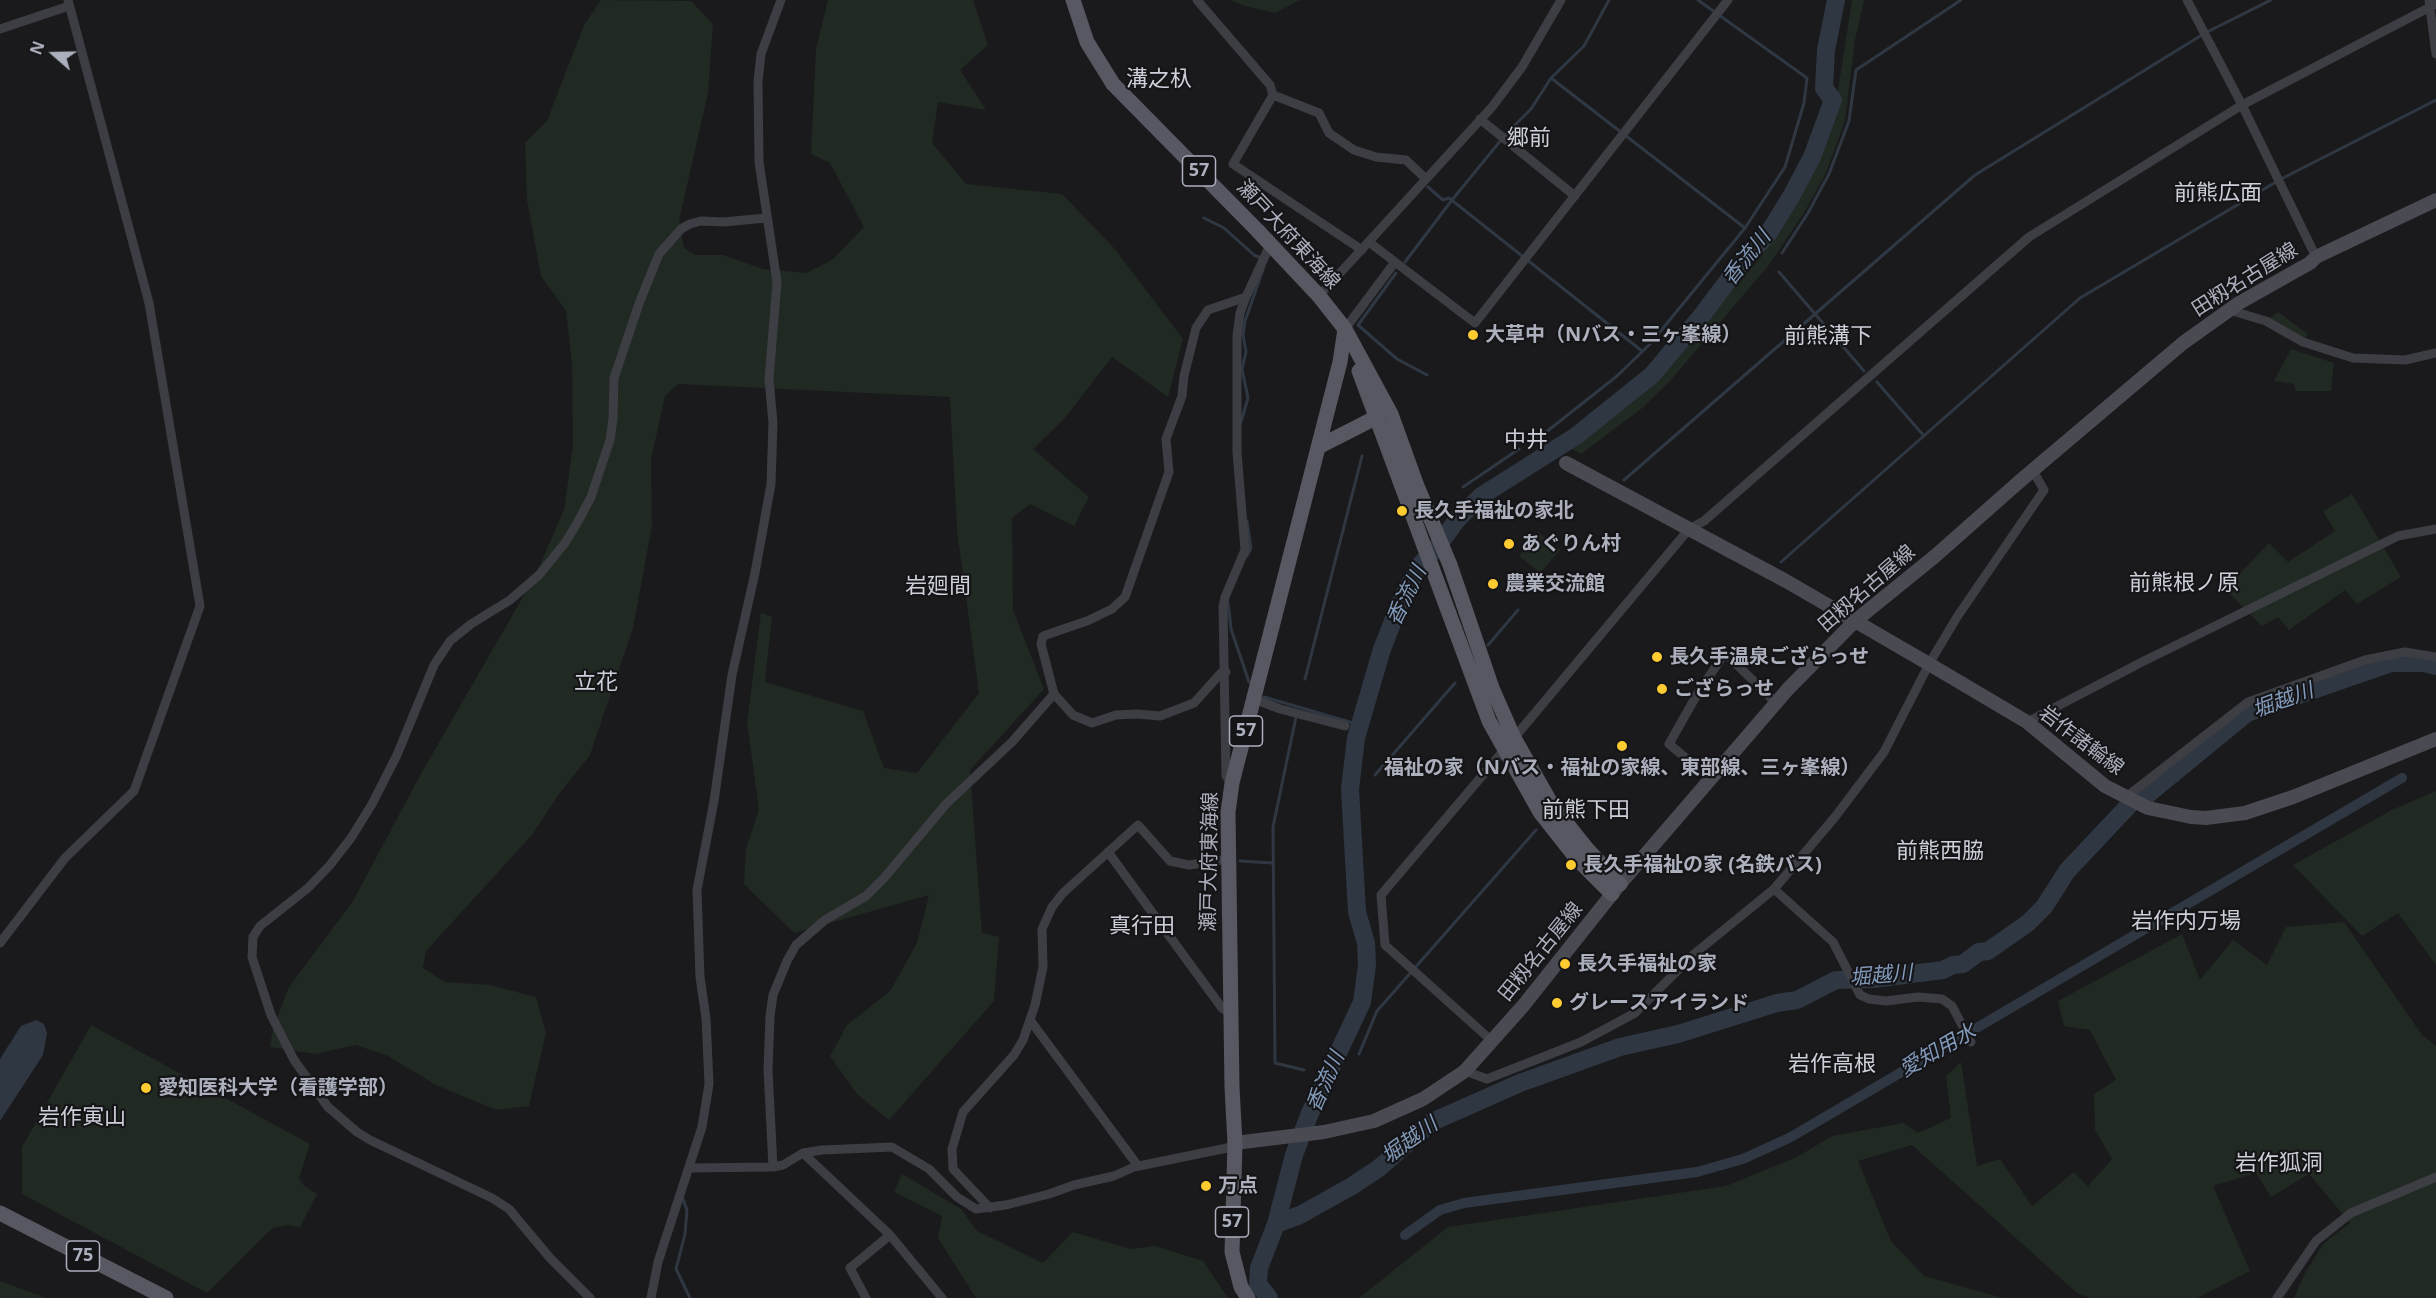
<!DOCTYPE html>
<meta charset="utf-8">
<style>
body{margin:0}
#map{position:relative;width:2436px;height:1298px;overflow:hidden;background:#1a1a1d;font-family:"Open Sans",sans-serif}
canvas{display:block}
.north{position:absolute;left:24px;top:24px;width:60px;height:60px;-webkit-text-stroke:4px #151518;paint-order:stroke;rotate:290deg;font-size:16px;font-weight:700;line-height:24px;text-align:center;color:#acb0bd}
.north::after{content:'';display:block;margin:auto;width:21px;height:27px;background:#acb0bd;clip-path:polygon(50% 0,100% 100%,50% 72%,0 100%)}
</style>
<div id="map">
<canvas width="2436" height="1298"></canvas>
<div class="north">N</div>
</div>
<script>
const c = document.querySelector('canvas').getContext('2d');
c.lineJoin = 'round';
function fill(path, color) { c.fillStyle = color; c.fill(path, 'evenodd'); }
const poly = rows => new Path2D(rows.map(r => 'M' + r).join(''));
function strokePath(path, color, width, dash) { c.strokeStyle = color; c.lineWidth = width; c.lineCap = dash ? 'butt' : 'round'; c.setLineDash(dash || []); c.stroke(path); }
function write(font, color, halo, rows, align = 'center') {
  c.font = font + ' "Open Sans","Noto Sans JP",sans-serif'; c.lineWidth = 4.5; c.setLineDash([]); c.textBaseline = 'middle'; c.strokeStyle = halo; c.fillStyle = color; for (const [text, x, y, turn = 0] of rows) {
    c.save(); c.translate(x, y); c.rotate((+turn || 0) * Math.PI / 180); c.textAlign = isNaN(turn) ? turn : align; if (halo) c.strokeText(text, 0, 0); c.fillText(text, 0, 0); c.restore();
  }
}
const green = poly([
 [601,0,691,1,713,24,708,93,679,221,684,248,696,255,723,255,763,269,806,273,832,260,864,227,830,163,811,154,816,49,828,0,973,0,988,45,960,70,986,110,938,102,932,143,966,184,1062,194,1114,248,1183,339,1168,397,1112,357,1064,419,1033,449,1089,497,1074,526,1030,504,1012,518,1013,610,1044,689,970,770,982,933,999,937,994,1001,889,1120,857,1094,830,1056,847,1025,890,991,917,943,929,895,794,933,744,884,746,849,759,810,747,722,761,613,772,617,765,682,863,711,884,768,917,773,979,693,957,531,950,397,678,384,665,396,651,460,652,526,633,628,590,755,559,794,532,835,426,951,423,968,445,982,490,985,536,997,546,1033,529,1106,496,1110,436,1085,388,1056,356,1045,316,1054,270,1047,273,1028,289,987,353,901,422,772,535,576,564,510,573,445,572,364,566,311,541,276,527,200,525,143,547,121,584,25],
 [1231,0,1300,0,1275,13,1245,6],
 [1852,0,1864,0,1855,40,1845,121,1826,173,1805,211,1769,265,1670,381,1641,409,1581,454,1570,448,1634,401,1662,372,1760,258,1796,204,1815,168,1834,116],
 [2278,312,2308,334,2303,342,2266,321],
 [2291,349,2334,363,2331,391,2296,391,2294,384,2274,381],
 [2352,494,2401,577,2357,604,2345,590,2289,630,2278,617,2262,626,2225,589,2269,543,2288,562,2335,531,2323,511],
 [1538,532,1560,550,1540,573,1519,556],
 [2436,791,2436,965,2398,913,2362,936,2293,865,2392,810],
 [2344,922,2422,1035,2436,1046,2436,1298,2294,1298,2305,1273,2324,1243,2350,1223,2309,1174,2271,1197,2256,1173,2213,1186,2250,1271,2197,1298,2090,1298,2077,1293,1912,1145,1858,1161,1891,1241,1924,1276,2003,1298,1359,1298,1448,1227,1726,1186,1797,1157,1832,1136,1903,1123,1918,1133,1951,1118,1946,1076,1961,1062,1977,1166,2000,1159,2032,1206,2074,1172,2088,1186,2112,1159,2095,1130,2094,1094,2116,1080,2090,1030,2064,1026,2058,1001,2182,934,2200,980,2233,940,2267,965,2286,927],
 [91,1025,310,1144,299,1178,304,1186,317,1194,300,1227,288,1225,276,1227,269,1231,207,1293,22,1194,22,1147],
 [902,1174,961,1209,977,1231,1043,1263,1073,1232,1130,1249,1155,1246,1203,1261,1228,1298,976,1298,938,1238,942,1216,894,1192],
 [0,1281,46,1298,0,1298]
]);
const water = poly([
 [36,1020,44,1024,47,1033,43,1055,0,1121,0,1059,21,1026]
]);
const stream = poly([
 [1551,78,1745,228],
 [1428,187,1443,200,1449,198,1642,351],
 [1204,218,1224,228,1254,255,1261,258],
 [1782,253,1808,213,1829,174,1849,121,1856,70,1961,0],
 [1405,262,1452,200,1506,134,1531,109,1551,78,1584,46,1609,0],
 [1779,272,1864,371],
 [1396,273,1358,325,1397,359,1427,375],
 [1877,382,1924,436],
 [1241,422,1248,398,1242,369,1246,352,1243,335,1245,321,1264,267],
 [1536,440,1617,376,1650,344,1745,228,1785,167,1804,103,1807,78,1698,0],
 [1624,480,1975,175,2205,33,2271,0],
 [1463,487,1519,449],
 [1247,521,1251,548,1247,556],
 [1781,562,2080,298,2281,179,2436,100],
 [1228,603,1231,629,1249,682],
 [1488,645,1518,610],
 [1305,679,1362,456],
 [1264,697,1360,725],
 [1296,717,1273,827,1275,1063,1304,1070],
 [1375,775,1455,683],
 [1240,861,1273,863],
 [1359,1054,1377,1011,1536,830],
 [683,1199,687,1210,685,1234,676,1269,690,1298]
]);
const canal = poly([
 [1405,1235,1440,1210,1464,1203,1697,1172,1743,1159,1791,1137,2402,778]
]);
const river = poly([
 [1276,1224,1300,1215,1352,1186,1379,1168,1432,1122,1520,1083,1620,1047,1678,1034,1777,1003,1797,1000,1836,980,1873,979,1943,970,1953,965,1963,964,1979,952,1988,951,2028,923,2044,907,2067,871,2132,802,2147,795,2247,713,2391,663,2425,663,2436,666],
 [1269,1298,1258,1284,1259,1268,1276,1224,1294,1155,1310,1113,1362,1002,1367,965,1366,943,1357,912,1350,789,1356,738,1382,649,1401,601,1419,566,1438,546,1456,521,1481,496,1576,436,1652,375,1703,314,1739,266,1768,234,1792,195,1812,157,1833,100,1824,88,1826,50,1836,0]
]);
const street = poly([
 [1197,0,1270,85,1273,95,1319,113,1329,133,1354,150,1376,157,1406,160,1426,179],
 [2187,0,2242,105,2316,257],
 [2429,0,2436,54],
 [0,29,69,6],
 [1273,95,1233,164,1362,250],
 [1480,119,1575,196],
 [1395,262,1475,323,1728,0],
 [1319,296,1492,107,1522,67,1561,0],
 [2229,310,2266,321,2303,342,2353,358,2405,360,2436,353],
 [1345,329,1395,262,1369,242],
 [1226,672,1221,673,1194,703,1160,716,1137,714,1116,715,1092,723,1073,715,1054,694,1041,644,1043,636,1087,621,1112,609,1125,597,1169,472,1166,439,1182,396,1184,376,1196,328,1208,310,1246,297],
 [1254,699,1280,709,1345,726],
 [2027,722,2142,662,2398,536,2436,529],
 [1514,738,1689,529,1704,521,2029,237,2242,105,2436,4],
 [1711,779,1669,744,1699,691,1725,653,1776,703],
 [1232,783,1226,776,1223,607,1225,597,1245,550,1237,452,1237,336,1240,313,1246,297,1270,245],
 [2126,797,2248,702,2365,660,2405,652,2436,657],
 [1108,852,1222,1008,1231,1013],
 [1774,889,1833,942,1860,995,1869,999,1886,1001,1918,997,1942,999,1952,1006,1971,1042],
 [0,943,65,858,134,791,200,606,149,303,68,0],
 [1030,1020,1138,1166],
 [1492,1041,1385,945,1381,895,1504,750],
 [1465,1071,1487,1079,1581,1042,1635,1013,1693,955,1774,889,1835,817,1884,752,1929,664,1957,617,2044,490,2033,471],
 [803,1153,890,1235,942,1298],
 [773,1167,768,1070,770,1016,773,995,787,961,796,945,825,920,866,896,884,878,946,804,1012,742,1054,694],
 [689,1168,773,1167,783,1165,803,1153,822,1150,892,1147,929,1169,957,1197,976,1209,1006,1205,1049,1194,1074,1185,1114,1176,1134,1167,1227,1148,1235,1143],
 [990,1208,953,1169,952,1149,963,1112,1014,1055,1023,1040,1035,1005,1043,967,1042,929,1052,907,1063,893,1138,825,1170,861,1189,865,1229,859],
 [590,1298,550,1258,509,1209,492,1198,370,1140,357,1132,328,1107,294,1060,271,1015,252,957,253,937,260,926,308,888,330,865,351,838,372,804,397,755,434,665,450,641,471,624,510,600,539,575,565,543,576,525,591,497,610,440,613,419,614,378,640,301,659,254,681,229,690,224,701,221,724,222,766,218],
 [651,1298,658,1262,702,1127,709,1084,706,1018,700,977,697,890,714,801,732,675,755,573,771,484,773,423,769,379,777,282,759,162,758,81,761,54,781,0],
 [866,1298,850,1268,890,1235],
 [2277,1298,2316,1241,2351,1213,2436,1177]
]);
const secondary = poly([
 [1566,463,1786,581,1929,664,2027,722,2105,786,2148,808,2191,817,2206,818,2245,813,2293,797,2436,739],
 [1235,1143,1324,1132,1374,1121,1423,1099,1465,1071,1523,1006,1620,884,1788,689,1855,621,1934,557,2020,481,2183,343,2239,303,2310,263,2316,257,2436,200]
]);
const primary = poly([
 [1073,0,1087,42,1113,84,1257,230,1319,296,1345,329,1391,414,1417,486,1450,565,1492,688,1514,738,1552,805,1587,849,1620,884],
 [1359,371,1489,721,1540,812,1577,859,1612,894],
 [1318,447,1375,418],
 [0,1213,166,1298],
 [1248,1298,1241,1287,1232,1252,1235,1143,1232,1087,1228,812,1232,783,1340,362,1345,329]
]);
const markers = [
 [1473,335,6,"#fecb31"],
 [1402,511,6,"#fecb31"],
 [1509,544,6,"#fecb31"],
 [1493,584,6,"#fecb31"],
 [1657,657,6,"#fecb31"],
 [1662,689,6,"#fecb31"],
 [1622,746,6,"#fecb31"],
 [1571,865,6,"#fecb31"],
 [1565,964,6,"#fecb31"],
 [1557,1003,6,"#fecb31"],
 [146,1088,6,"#fecb31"],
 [1206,1186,6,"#fecb31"]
];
const shields = [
 [1199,171,33],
 [1246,731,33],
 [1232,1222,33],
 [83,1256,33]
];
const shieldNames = [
 ["57",1199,171],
 ["57",1246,731],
 ["57",1232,1222],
 ["75",83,1256]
];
const streetNames = [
 ["瀬戸大府東海線",1288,235,47],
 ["田籾名古屋線",2245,280,-32],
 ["田籾名古屋線",1867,589,-41],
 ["岩作諸輪線",2081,741,37],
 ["瀬戸大府東海線",1210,862,-89],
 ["田籾名古屋線",1541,952,-51]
];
const poiNames = [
 ["大草中（Nバス・三ヶ峯線）",1485,335],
 ["長久手福祉の家北",1414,511],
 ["あぐりん村",1521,544],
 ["農業交流館",1505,584],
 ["長久手温泉ござらっせ",1669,657],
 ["ござらっせ",1674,689],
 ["福祉の家（Nバス・福祉の家線、東部線、三ヶ峯線）",1622,768,"center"],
 ["長久手福祉の家 (名鉄バス)",1583,865],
 ["長久手福祉の家",1577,964],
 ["グレースアイランド",1569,1003],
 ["愛知医科大学（看護学部）",158,1088],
 ["万点",1218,1186]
];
const waterNames = [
 ["香流川",1747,258,-52],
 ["香流川",1407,596,-64],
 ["堀越川",2283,701,-20],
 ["堀越川",1881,976,-5],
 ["愛知用水",1938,1051,-30],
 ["香流川",1326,1082,-66],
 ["堀越川",1410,1141,-36]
];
const quarterNames = [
 ["溝之杁",1159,80],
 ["郷前",1529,139],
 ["前熊広面",2218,194],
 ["前熊溝下",1828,337],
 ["中井",1526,441],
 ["前熊根ノ原",2184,584],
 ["岩廻間",938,587],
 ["立花",596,683],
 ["前熊下田",1586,811],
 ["前熊西脇",1940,852],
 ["岩作内万場",2186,922],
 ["真行田",1142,927],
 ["岩作高根",1832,1065],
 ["岩作寅山",82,1118],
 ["岩作狐洞",2279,1164]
];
fill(green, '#202922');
fill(water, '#2f3842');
strokePath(stream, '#2f3842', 3);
strokePath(canal, '#2f3842', 10);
strokePath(river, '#2f3842', 18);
strokePath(street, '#3d3d44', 9);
strokePath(secondary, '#494a52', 14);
strokePath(primary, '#575861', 15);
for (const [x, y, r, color] of markers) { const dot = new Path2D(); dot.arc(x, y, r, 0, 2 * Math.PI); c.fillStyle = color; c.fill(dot); strokePath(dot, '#151518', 2); }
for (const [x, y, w] of shields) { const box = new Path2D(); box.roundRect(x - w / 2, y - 15, w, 30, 4.5); c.fillStyle = '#151518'; c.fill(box); strokePath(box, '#acb0bd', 1.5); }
write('bold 18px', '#acb0bd', null, shieldNames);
write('20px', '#acb0bd', '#151518', streetNames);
write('bold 20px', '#acb0bd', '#151518', poiNames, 'left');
write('italic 21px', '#829aba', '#151518', waterNames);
write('22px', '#cdcfd9', '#151518', quarterNames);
</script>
